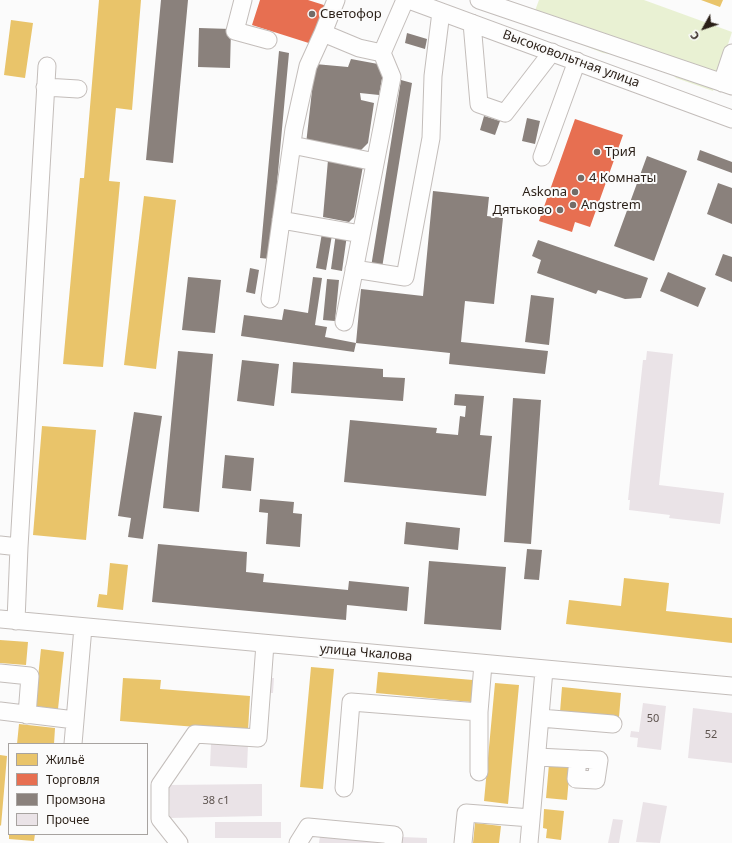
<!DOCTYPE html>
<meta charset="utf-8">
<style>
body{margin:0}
#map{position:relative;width:732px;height:843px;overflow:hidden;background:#fbfbfb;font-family:"Noto Sans",sans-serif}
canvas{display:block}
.legend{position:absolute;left:8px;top:743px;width:140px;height:92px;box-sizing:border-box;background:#fbfbfb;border:1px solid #a7a3a0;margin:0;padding:5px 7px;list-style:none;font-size:12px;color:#2a1f17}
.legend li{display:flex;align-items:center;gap:8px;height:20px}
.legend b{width:20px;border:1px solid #a7a3a0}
.north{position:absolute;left:684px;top:8px;width:40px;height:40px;-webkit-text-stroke:3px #fbfbfb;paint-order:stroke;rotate:230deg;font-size:11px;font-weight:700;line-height:16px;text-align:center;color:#2a1f17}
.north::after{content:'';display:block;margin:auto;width:14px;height:18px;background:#2a1f17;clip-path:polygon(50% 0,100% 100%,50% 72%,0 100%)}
</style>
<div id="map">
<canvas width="732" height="843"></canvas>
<ul class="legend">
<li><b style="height:11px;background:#e9c46a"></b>Жильё</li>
<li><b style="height:11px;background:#e76f51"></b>Торговля</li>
<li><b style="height:11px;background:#8a817c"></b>Промзона</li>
<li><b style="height:11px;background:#eae3e7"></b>Прочее</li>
</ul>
<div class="north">С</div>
</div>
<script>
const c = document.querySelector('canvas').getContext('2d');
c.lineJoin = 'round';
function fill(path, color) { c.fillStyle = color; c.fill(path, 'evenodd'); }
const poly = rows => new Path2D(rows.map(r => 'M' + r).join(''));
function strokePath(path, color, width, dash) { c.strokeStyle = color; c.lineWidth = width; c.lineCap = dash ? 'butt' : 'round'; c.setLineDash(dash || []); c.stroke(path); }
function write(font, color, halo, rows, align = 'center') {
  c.font = font + ' "Noto Sans",sans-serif'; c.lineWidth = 4; c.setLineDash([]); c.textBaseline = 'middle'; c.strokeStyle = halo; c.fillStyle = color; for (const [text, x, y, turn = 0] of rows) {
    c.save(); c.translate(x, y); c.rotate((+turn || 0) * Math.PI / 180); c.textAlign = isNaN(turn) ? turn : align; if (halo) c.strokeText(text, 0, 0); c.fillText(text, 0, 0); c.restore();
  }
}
const green = poly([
 [539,0,644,0,732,32,713,91,676,78,668,70,633,58,603,53,530,24]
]);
const homes = poly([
 [99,0,141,0,132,110,116,108,109,181,120,182,103,367,63,364,80,178,84,178],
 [701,0,723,0,720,7],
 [11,20,33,23,25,78,4,75],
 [144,196,176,200,156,369,124,365],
 [42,426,96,430,86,540,33,535],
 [110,563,128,565,123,610,97,607,99,594,107,595],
 [624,578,669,583,666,611,732,618,732,643,566,624,569,600,621,606],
 [0,640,28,642,26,665,0,663],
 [41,649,64,652,58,709,35,706],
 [311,667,334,669,323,789,300,787],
 [378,672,473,680,471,702,376,693],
 [123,678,161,680,160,689,250,696,248,731,120,721],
 [495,683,519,685,508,804,484,801],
 [562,687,621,693,619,717,560,712],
 [19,724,55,728,54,744,17,744],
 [0,755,7,756,1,826,0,825],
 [549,764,570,766,567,800,546,798],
 [544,809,564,811,561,840,546,838,547,829,543,828],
 [475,823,501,826,499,843,473,843],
 [9,834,35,834,34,841,9,839]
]);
const shops = poly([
 [260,0,308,0,327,6,315,45,252,25],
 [575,119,623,135,590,227,575,222,572,232,539,221]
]);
const industry = poly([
 [161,0,188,0,173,163,146,160],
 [199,28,231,29,230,68,198,67],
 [407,33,427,39,425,49,405,43],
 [279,51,289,53,270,259,260,258],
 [351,59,378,64,383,73,379,95,360,93,361,100,374,103,368,143,361,150,306,144,315,64,348,67],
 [401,80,412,83,382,268,371,267],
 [484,116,500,121,495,135,480,130],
 [527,118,540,121,535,144,522,141],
 [700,150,732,162,732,173,697,160],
 [647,156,687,171,654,261,614,246],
 [328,160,363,166,354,217,349,222,323,217],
 [718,183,732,188,732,224,707,214],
 [433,191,489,197,487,216,503,218,494,304,465,301,461,342,548,351,545,374,449,364,450,353,356,343,354,352,241,336,244,315,282,320,284,309,308,313,313,277,322,278,315,325,327,327,325,337,356,343,361,289,423,296],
 [322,233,332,235,326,270,316,268],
 [336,233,347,235,342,271,331,269],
 [538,240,648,278,641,298,625,299,598,290,596,294,537,273,541,260,532,256],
 [723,254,732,257,732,282,715,275],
 [250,268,259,270,255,294,246,292],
 [668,272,706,288,698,307,660,291],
 [188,277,221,280,215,333,182,330],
 [327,279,339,280,335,321,323,320],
 [531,295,554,298,549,345,525,342],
 [178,351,213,354,199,512,163,508],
 [242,360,279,364,274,406,237,401],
 [293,362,383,369,383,377,405,378,403,401,291,393],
 [455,394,484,396,480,435,492,436,486,496,344,482,350,420,437,428,436,433,458,435,460,416,465,417,466,406,454,405],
 [513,398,541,400,531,544,504,542],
 [134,412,162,416,143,539,128,537,131,518,118,516],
 [225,455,254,458,251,491,222,488],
 [260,499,294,502,293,513,302,514,300,547,266,544,268,513,259,512],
 [406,522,460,528,458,550,404,544],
 [158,544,247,552,246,572,264,574,263,582,348,590,349,581,409,587,407,611,347,605,346,620,152,602],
 [527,549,542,550,539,580,524,579],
 [429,561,506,567,501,630,424,624]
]);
const building = poly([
 [647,351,673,354,659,485,724,493,720,524,669,518,670,515,629,510,630,500,628,500,634,443,643,360,646,360],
 [269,678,274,678,273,693,268,693],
 [643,703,666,706,661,750,637,747,638,738,630,737,631,731,639,732],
 [693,708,732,713,732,763,688,758],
 [211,744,248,745,247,768,210,766],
 [262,784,262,816,170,818,169,785],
 [643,802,667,806,660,843,636,842],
 [613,819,623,820,619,843,608,843],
 [215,822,281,822,281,838,215,838],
 [320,836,379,842,379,843,319,843],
 [402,837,427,838,427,843,402,843]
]);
const minor = poly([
 [243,0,235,31,268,40],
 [336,0,323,33,359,48,382,53,405,0],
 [409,0,732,119],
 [479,0,732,86],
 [472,23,479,104,505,113,552,52],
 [722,83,732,53],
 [45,87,78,89],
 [292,145,375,162],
 [542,157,577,61],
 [281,220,361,234],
 [354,269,405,277,431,138,433,76,441,12],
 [270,299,294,129,308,66,323,33],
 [344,322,392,77,382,53],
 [0,545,19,547,16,621],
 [19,547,47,66],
 [0,619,732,686],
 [0,673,30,676,27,715],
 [0,711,75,720],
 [540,718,613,724],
 [73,744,83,627],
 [537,757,578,759,576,779,596,780,599,760,578,759],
 [479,772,479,712,483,664],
 [344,788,351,702,479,712],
 [179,843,160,819,160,785,195,734,258,738,265,644],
 [298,843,308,827,394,835,393,843],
 [463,843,466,813,531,818],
 [529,843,544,670]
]);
const markers = [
 [312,14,4,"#736c67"],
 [597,152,4,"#736c67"],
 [581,178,4,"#736c67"],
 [575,192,4,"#736c67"],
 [573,205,4,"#736c67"],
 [560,210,4,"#736c67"]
];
const numberNames = [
 ["50",653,719],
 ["52",711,735],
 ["38 с1",216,801]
];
const poiNames = [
 ["Светофор",320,14],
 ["ТриЯ",605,152],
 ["4 Комнаты",589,178],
 ["Askona",567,192,"right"],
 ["Angstrem",581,205],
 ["Дятьково",552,210,"right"]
];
const streetNames = [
 ["Высоковольтная улица",571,59,20],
 ["улица Чкалова",366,653,5]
];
fill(green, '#e9f1d3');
fill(homes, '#e9c46a');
fill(shops, '#e76f51');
fill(industry, '#8a817c');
fill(building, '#eae3e7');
strokePath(minor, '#c3bdba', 19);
strokePath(minor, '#fefefe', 17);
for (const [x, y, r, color] of markers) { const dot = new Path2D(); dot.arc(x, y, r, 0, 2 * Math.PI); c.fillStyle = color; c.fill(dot); strokePath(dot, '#fbfbfb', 1.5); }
write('11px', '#5d534e', null, numberNames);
write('13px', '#2a1f17', '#fbfbfb', poiNames, 'left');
write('13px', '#2a1f17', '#fbfbfb', streetNames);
</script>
